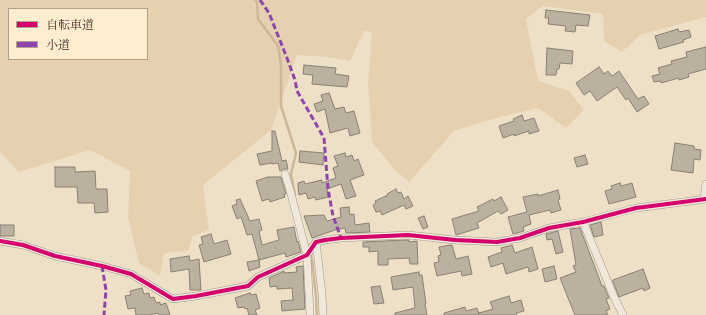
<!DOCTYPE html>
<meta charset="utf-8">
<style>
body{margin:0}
#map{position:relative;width:706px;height:315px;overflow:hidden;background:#eee0c7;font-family:Alegreya,"Noto Serif JP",serif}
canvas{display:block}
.legend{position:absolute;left:8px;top:8px;width:140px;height:52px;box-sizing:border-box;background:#ffedd0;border:1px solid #b1a18c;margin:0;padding:5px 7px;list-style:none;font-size:12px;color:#3d3027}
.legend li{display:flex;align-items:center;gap:8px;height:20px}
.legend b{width:20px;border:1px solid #b1a18c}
</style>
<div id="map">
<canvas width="706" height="315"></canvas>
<ul class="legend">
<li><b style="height:5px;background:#d6006c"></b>自転車道</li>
<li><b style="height:5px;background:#8e44ad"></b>小道</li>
</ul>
</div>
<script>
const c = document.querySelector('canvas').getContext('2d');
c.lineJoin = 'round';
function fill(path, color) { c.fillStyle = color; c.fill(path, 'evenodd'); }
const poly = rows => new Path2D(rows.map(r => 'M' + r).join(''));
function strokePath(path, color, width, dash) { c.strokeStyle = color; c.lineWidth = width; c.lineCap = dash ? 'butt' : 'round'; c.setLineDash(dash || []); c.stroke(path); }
const green = poly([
 [0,0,706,0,706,17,640,35,622,52,604,41,603,14,543,6,526,19,538,81,569,91,584,110,566,128,538,108,492,119,454,131,409,182,394,169,372,142,368,82,372,32,364,31,350,61,326,57,297,55,271,130,203,185,209,230,192,237,188,251,164,253,160,276,139,263,128,218,130,171,90,150,19,172,0,152],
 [9,9,147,9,147,59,9,59]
]);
const stream = poly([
 [255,0,257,2,258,19,278,46,281,65,281,106,296,153,291,174,295,195],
 [307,243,312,260,316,296,317,315]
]);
const building = poly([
 [546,10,590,15,588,26,576,25,575,32,565,31,566,26,548,24,549,18,545,18,546,10],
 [678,29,679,32,689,30,691,37,683,40,684,42,659,49,655,36,678,29],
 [706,47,706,69,688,74,689,77,679,80,679,78,661,83,661,81,654,82,652,76,660,74,658,68,672,64,671,61,687,57,686,52,706,47],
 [547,48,573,51,572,64,560,63,559,69,557,69,556,75,546,75,547,48],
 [304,65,336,68,335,74,349,76,347,87,312,84,313,75,303,74,304,65],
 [599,67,604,74,608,71,612,76,619,71,638,99,644,96,649,104,637,112,628,98,626,100,617,87,597,101,590,91,584,95,576,83,599,67],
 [329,93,335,109,344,107,346,113,354,111,360,133,350,136,348,128,330,133,325,109,317,112,314,104,323,101,321,95,329,93],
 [522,115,524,121,534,118,539,131,529,134,529,131,514,136,514,134,503,138,499,126,514,121,513,119,522,115],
 [272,131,275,131,282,161,286,160,288,169,284,169,280,171,278,163,272,164,272,163,260,165,257,154,272,151,272,131],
 [675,143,694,146,694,149,701,150,700,160,694,159,693,173,671,170,675,143],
 [300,151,324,153,323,165,299,162,300,151],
 [345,153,346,157,352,155,354,161,358,159,364,175,350,180,356,196,346,199,341,184,327,189,328,197,316,200,315,197,308,199,306,193,299,195,298,187,298,183,304,181,305,184,322,180,322,183,336,178,333,168,338,166,334,156,345,153],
 [585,155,588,164,577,167,574,158,585,155],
 [55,167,75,167,75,172,95,171,96,189,107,189,108,212,95,213,94,203,78,203,77,187,55,187,55,167],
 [268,177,281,177,286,194,284,194,285,197,270,202,269,199,262,201,256,181,268,177],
 [620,183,621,186,632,183,636,197,609,204,605,191,612,189,611,186,620,183],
 [396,189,398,193,401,192,404,199,408,196,413,206,406,209,404,205,382,215,380,211,376,212,373,205,376,203,375,201,388,195,387,194,396,189],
 [558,190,560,199,558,200,561,210,551,213,550,210,529,215,531,224,523,227,524,231,513,234,508,217,527,212,523,197,538,194,538,196,558,190],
 [501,197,508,210,501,214,498,211,477,223,479,228,456,235,452,219,479,211,477,207,493,199,494,201,501,197],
 [240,199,250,221,259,219,262,230,259,231,262,245,279,240,277,230,294,227,297,242,298,241,301,252,286,257,285,253,259,260,252,234,247,235,241,217,237,219,232,206,237,204,236,200,240,199],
 [349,207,350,215,354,214,355,225,369,223,370,232,346,233,345,228,335,230,312,238,304,216,324,215,327,221,341,217,340,208,349,207],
 [424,216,428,227,423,229,418,218,424,216],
 [601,222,603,235,594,237,590,225,601,222],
 [0,225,14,225,14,236,0,236,0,225],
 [580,228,602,286,604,286,609,298,606,299,610,309,606,311,608,315,575,315,560,278,576,272,573,266,576,265,570,229,580,228],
 [558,231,563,252,556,254,552,239,547,240,546,234,558,231],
 [211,234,214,244,227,240,231,254,204,262,199,245,203,244,201,237,211,234],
 [405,240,409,240,409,242,417,241,418,264,410,264,409,258,388,259,388,265,378,265,378,251,369,252,369,247,363,247,363,242,405,240],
 [451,245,452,245,456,259,468,256,472,274,462,276,461,271,437,276,434,263,439,262,438,256,441,255,439,247,451,245],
 [512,245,515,253,532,247,538,269,529,272,528,267,506,274,503,263,491,267,488,257,502,252,501,248,512,245],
 [189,256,190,261,199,259,201,290,190,290,189,269,171,272,170,259,189,256],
 [259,260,260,267,249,271,247,262,259,260],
 [303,266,305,309,282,311,281,301,293,300,292,288,277,289,277,286,270,287,269,278,284,271,284,273,297,272,296,267,303,266],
 [554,266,557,279,545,282,542,269,554,266],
 [643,269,650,288,644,291,643,288,619,297,613,282,613,280,643,269],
 [419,272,419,275,422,275,426,304,425,304,427,315,395,315,395,313,415,308,413,287,393,290,391,277,419,272],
 [380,286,384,303,374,304,371,287,380,286],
 [142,288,144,294,149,293,150,298,154,297,156,303,160,302,160,305,166,303,170,315,159,315,158,313,149,315,136,315,135,308,128,309,125,296,131,295,130,291,142,288],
 [250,293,251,295,256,294,260,308,255,310,257,315,249,315,247,308,245,309,244,307,238,308,235,298,250,293],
 [509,296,511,303,521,300,524,311,516,313,517,315,444,315,444,313,465,307,466,311,477,308,479,314,479,313,493,309,490,302,509,296]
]);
const street = poly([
 [285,174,290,190,307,255,310,315],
 [704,199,706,184],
 [583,222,614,297,623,315],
 [0,241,23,245,55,256,102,266,131,274,173,299,196,296,248,286,258,277,307,255,316,242,325,240,341,238,408,235,455,240,497,242,520,238,549,228,583,222,636,208,706,199],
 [316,242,322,294,323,315]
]);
const quiet = poly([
 [260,0,269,13,287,58,295,80,297,91,324,138,328,189,333,216,341,238],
 [102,266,106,290,104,315]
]);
const cycleway = poly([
 [0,241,23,245,55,256,102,266,131,274,173,299,196,296,248,286,258,277,307,255,316,242,325,240,341,238,408,235,455,240,497,242,520,238,549,228,583,222,636,208,706,199]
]);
fill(green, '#e5d1b0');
strokePath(stream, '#ccb899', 2.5);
fill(building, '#bbb1a0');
strokePath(building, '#898073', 1);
strokePath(street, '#a29889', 8);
strokePath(street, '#f0e8db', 7);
strokePath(quiet, '#8e44ad', 3, [6, 3]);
strokePath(cycleway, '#d6006c', 4);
</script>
